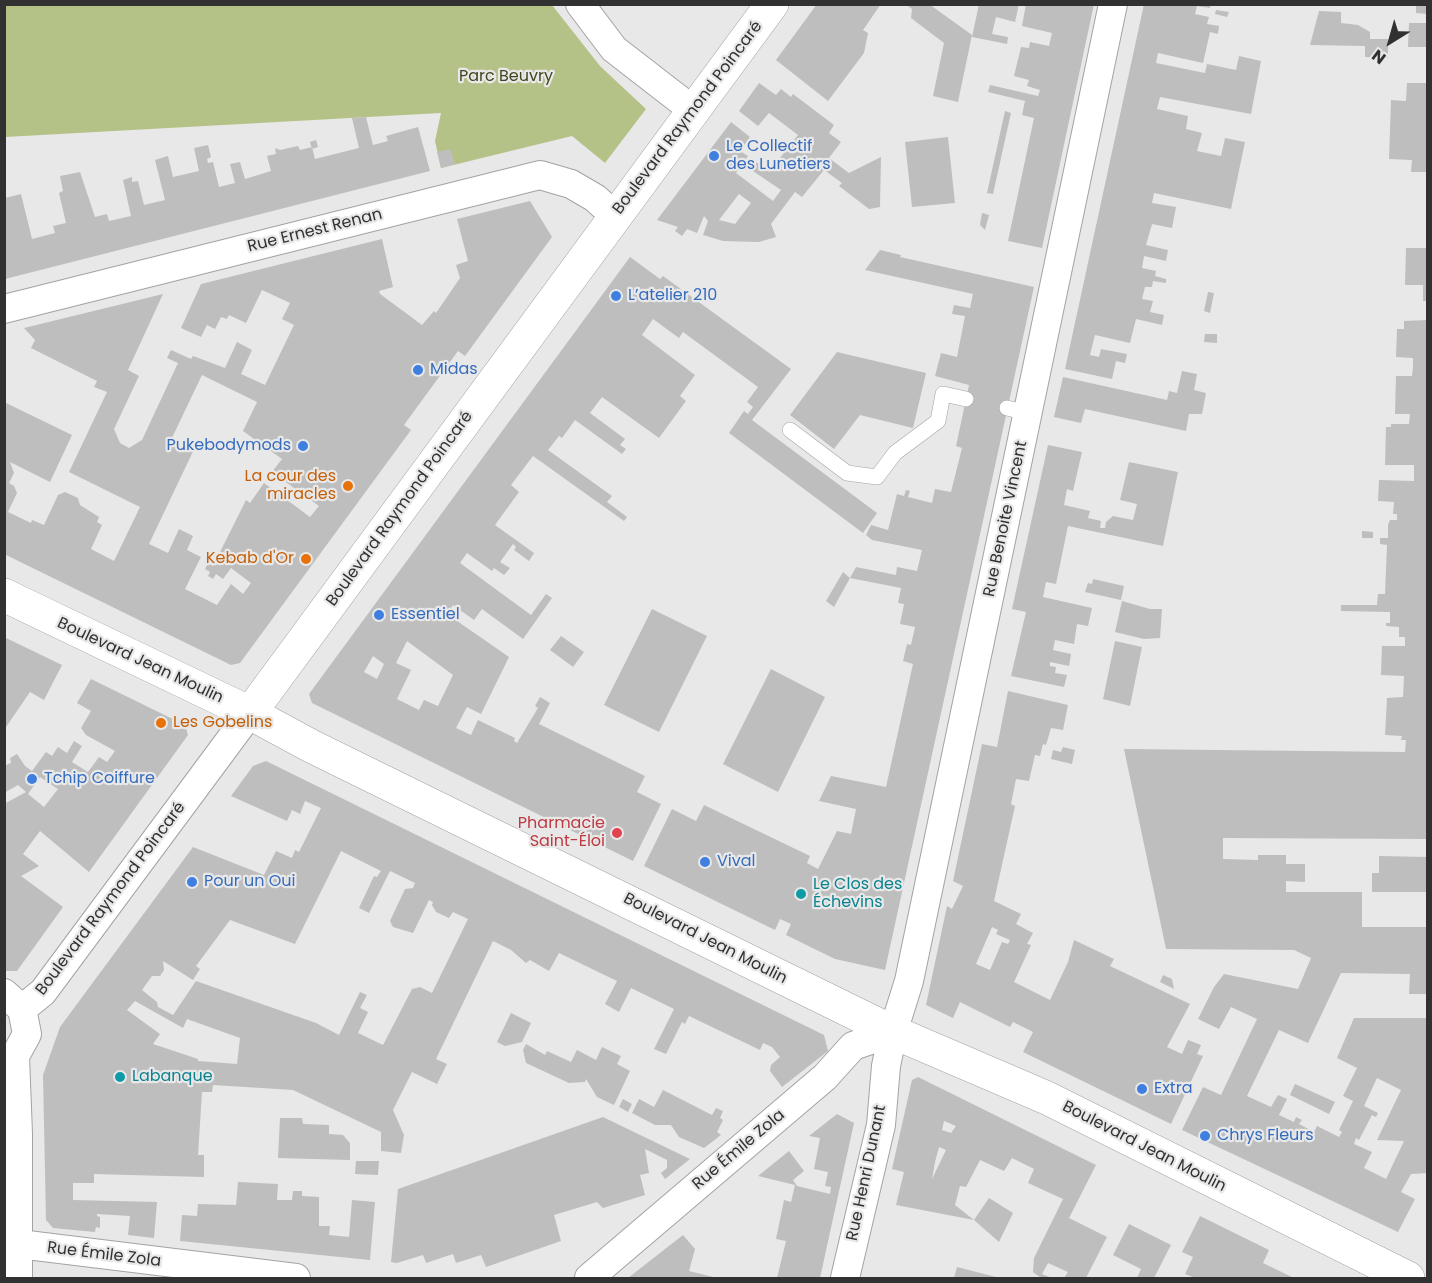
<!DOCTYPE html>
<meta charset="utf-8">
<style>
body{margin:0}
#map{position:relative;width:1432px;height:1283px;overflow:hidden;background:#e8e8e9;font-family:Poppins,sans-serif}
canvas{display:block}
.frame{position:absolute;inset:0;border:6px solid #313132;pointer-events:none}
.north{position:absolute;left:1360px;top:12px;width:60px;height:60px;-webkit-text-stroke:4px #e8e8e9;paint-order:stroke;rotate:217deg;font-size:16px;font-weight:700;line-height:24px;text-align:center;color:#313132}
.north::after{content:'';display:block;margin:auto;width:21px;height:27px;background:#313132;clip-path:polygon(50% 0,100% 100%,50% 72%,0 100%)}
</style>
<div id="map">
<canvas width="1432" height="1283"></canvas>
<div class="frame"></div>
<div class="north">N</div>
</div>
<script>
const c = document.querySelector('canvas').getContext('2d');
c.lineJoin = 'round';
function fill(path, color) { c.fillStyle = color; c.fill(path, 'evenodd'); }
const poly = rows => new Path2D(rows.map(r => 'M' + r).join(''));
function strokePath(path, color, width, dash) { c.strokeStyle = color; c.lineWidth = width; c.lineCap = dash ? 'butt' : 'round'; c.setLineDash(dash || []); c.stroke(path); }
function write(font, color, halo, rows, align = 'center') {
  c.font = font + ' Poppins,sans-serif'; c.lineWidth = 4.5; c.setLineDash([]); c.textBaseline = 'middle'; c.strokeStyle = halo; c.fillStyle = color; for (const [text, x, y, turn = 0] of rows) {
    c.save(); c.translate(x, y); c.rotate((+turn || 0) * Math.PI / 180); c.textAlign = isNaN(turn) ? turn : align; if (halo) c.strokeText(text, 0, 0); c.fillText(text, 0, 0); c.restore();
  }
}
const green = poly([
 [5,4,552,5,600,66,646,109,605,163,572,136,441,168,435,141,441,113,5,137]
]);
const building = poly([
 [817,4,881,4,863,30,868,33,864,53,828,101,776,60],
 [905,4,929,4,972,35,958,102,933,96,944,43,911,18,912,9],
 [979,4,1019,4,1015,22,996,17,992,34,1008,37,1007,44,972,37],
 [1026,4,1094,4,1042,248,1008,241,1034,118,1022,115,1025,101,988,92,990,85,1038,96,1040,90,1027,86,1029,80,1014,76,1021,47,1029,48,1030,42,1049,46,1052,33,1022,26],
 [1144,4,1211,4,1210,8,1197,6,1195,14,1209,17,1207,24,1219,26,1218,34,1210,32,1203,63,1158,53,1156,63,1205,73,1207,64,1236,70,1239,56,1261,61,1251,114,1160,97,1157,109,1188,116,1186,129,1202,133,1197,151,1221,156,1225,138,1245,142,1231,209,1154,193,1152,203,1176,207,1172,228,1152,224,1146,245,1168,250,1166,261,1144,256,1142,268,1156,271,1155,276,1166,279,1166,283,1153,281,1152,287,1145,287,1142,299,1153,301,1150,312,1164,315,1162,325,1136,319,1130,343,1095,335,1090,355,1099,357,1101,349,1127,354,1125,363,1116,361,1112,379,1065,369],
 [1416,4,1428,4,1428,14,1416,13],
 [1216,10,1229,12,1227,17,1215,14],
 [1319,11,1341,12,1341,23,1358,25,1370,32,1370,39,1388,39,1388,58,1365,57,1365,46,1310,45],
 [1409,23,1428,23,1428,47,1408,47],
 [759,83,776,95,781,89,791,97,793,94,834,125,829,133,841,142,829,158,849,173,881,157,880,207,869,209,839,186,842,183,824,170,802,197,795,192,771,224,776,237,759,242,723,241,703,235,708,221,704,216,697,233,687,229,682,236,675,231,678,227,657,220,731,122,750,137,740,151,748,156,736,173,773,201,781,190,750,169,756,162,769,172,798,135,769,113,758,126,739,111],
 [739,194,751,203,735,224,719,220],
 [1407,83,1428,83,1428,172,1411,172,1412,160,1389,159,1391,100,1406,101],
 [1005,111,1011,113,993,194,987,193],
 [366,117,373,145,388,141,386,136,418,127,430,171,5,279,5,198,21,194,32,239,55,233,53,226,66,223,59,193,63,191,60,176,80,172,95,217,107,214,109,221,131,216,123,180,132,177,132,182,138,181,144,205,165,200,155,160,168,156,173,177,199,171,194,148,208,145,211,157,207,159,208,163,213,162,219,187,235,183,230,164,240,162,245,179,271,171,267,156,276,154,275,148,280,150,298,146,300,150,312,147,315,159,359,148,352,118],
 [948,137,955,203,912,207,905,142],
 [316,140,318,147,312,149,310,142],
 [450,149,455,164,441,168,437,152],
 [530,201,552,237,465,356,458,351,404,425,411,430,240,663,231,665,4,554,6,403,72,435,50,482,10,462,14,473,9,483,14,486,17,493,8,512,31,523,32,520,44,525,58,495,65,492,78,498,80,505,99,517,97,522,102,525,91,549,114,561,140,507,69,472,107,392,94,387,97,381,31,348,35,340,24,328,163,294,128,370,139,376,114,429,120,443,129,448,142,440,178,363,167,358,171,350,191,359,193,356,225,368,237,342,252,350,241,374,265,385,294,325,282,319,290,303,262,290,246,323,229,315,227,319,221,317,215,329,207,325,201,337,181,328,201,284,382,239,393,287,379,291,380,294,422,325,434,311,436,313,460,278,456,265,468,261,457,219],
 [202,375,257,402,243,431,282,459,272,472,319,506,310,517,264,483,250,503,246,500,213,566,208,563,205,569,210,572,208,576,213,579,216,574,223,579,231,568,251,583,243,594,231,584,217,605,185,589,201,557,187,550,193,536,179,529,168,553,149,544,197,443,189,440,184,449,170,442],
 [982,213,989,215,985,230,980,225],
 [1406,248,1428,248,1428,301,1423,301,1423,285,1405,285],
 [880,250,901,255,900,257,1034,287,885,970,835,959,786,935,791,924,780,919,775,930,644,866,672,809,696,821,704,805,810,856,807,863,818,869,837,831,851,834,856,809,819,801,831,776,886,787,913,664,903,661,907,644,911,645,915,627,900,624,904,604,898,603,901,588,850,578,856,567,896,575,897,567,917,571,922,550,872,540,866,535,871,525,888,530,897,494,904,496,906,490,910,491,908,497,932,503,935,489,951,492,962,448,956,446,969,385,935,376,941,353,957,357,965,316,952,314,954,305,970,308,973,294,865,270],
 [630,257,660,279,663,276,791,369,752,420,877,513,863,533,729,433,744,411,748,414,753,407,747,402,758,387,683,332,679,338,653,319,642,335,695,375,680,396,686,401,659,438,602,397,590,413,625,439,620,445,626,449,622,454,575,420,562,438,559,436,548,450,612,496,607,502,627,517,624,521,533,456,511,485,519,492,495,525,534,553,529,561,514,550,516,547,513,544,500,562,510,568,504,575,494,568,492,571,467,553,460,563,531,615,546,594,552,598,523,639,482,609,474,620,453,605,447,614,509,657,481,714,467,707,456,728,471,735,478,720,515,738,514,741,517,743,538,708,535,706,540,697,550,703,539,724,645,776,637,792,661,804,633,861,312,703,309,694],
 [407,641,453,675,438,706,424,700,419,710,397,699,411,670,396,663],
 [373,656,384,664,377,679,364,672],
 [1208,292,1214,293,1210,313,1204,311],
 [1428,320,1428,839,1223,838,1223,859,1258,860,1258,855,1286,855,1286,864,1305,864,1305,882,1286,881,1286,892,1362,892,1362,927,1428,927,1428,994,1409,994,1410,974,1341,973,1308,1043,1279,1030,1247,1096,1271,1107,1278,1095,1287,1099,1279,1115,1294,1122,1296,1117,1302,1120,1299,1124,1314,1132,1317,1126,1339,1137,1342,1132,1339,1130,1353,1101,1343,1096,1357,1068,1337,1058,1354,1018,1428,1018,1428,1173,1411,1174,1401,1192,1415,1199,1398,1232,1182,1130,1203,1087,1221,1095,1257,1019,1231,1007,1219,1029,1198,1019,1214,987,1224,974,1298,989,1311,958,1294,950,1166,949,1124,749,1405,752,1406,740,1401,740,1402,736,1385,735,1387,698,1403,697,1404,676,1381,675,1382,646,1405,646,1405,637,1399,637,1399,627,1386,626,1386,623,1390,623,1390,612,1341,611,1341,605,1377,605,1378,594,1385,594,1387,545,1380,544,1380,538,1388,538,1388,525,1390,520,1397,520,1397,514,1393,514,1394,502,1378,501,1379,480,1414,481,1414,465,1385,465,1386,427,1391,427,1391,424,1409,424,1410,414,1395,414,1396,376,1412,376,1413,367,1413,358,1396,357,1397,329,1404,329,1404,321],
 [1377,1078,1401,1090,1377,1140,1404,1141,1386,1179,1364,1168,1372,1152,1354,1144,1356,1138,1359,1140,1372,1115,1376,1117,1378,1113,1364,1106],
 [1205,334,1217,334,1217,343,1204,342],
 [837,352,926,373,913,428,860,415,834,449,790,415],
 [1182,371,1197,374,1194,390,1206,393,1202,414,1189,414,1186,431,1085,409,1081,423,1054,417,1063,377,1167,400,1169,391,1177,393],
 [1048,445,1082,452,1073,491,1067,489,1064,505,1090,511,1088,518,1101,521,1100,528,1105,528,1106,522,1113,516,1133,520,1137,504,1120,500,1129,462,1178,472,1163,546,1068,526,1056,584,1046,582,1043,597,1092,608,1088,626,1077,624,1074,644,1055,640,1053,650,1071,654,1069,666,1050,662,1050,666,1056,667,1055,673,1067,675,1064,687,1011,676,1026,612,1012,609],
 [1362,531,1373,532,1373,538,1362,538],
 [843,572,850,578,834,607,826,601],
 [1093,579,1124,586,1121,600,1085,592,1088,583,1092,584],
 [1122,601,1150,609,1162,609,1160,638,1144,639,1115,632],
 [652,609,707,636,659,732,604,705],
 [561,636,584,652,573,667,550,650],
 [4,637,62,665,44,700,30,692,4,730],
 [1115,641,1142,647,1130,706,1103,699],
 [771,669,825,697,778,792,723,764],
 [91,679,185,725,188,735,89,872,40,831,23,854,39,866,21,876,63,907,17,971,4,971,4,804,26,792,18,785,4,793,4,766,11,763,10,758,17,754,25,766,32,771,46,752,52,756,58,747,67,753,74,741,82,746,72,762,88,772,99,757,107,762,115,751,86,735,81,728,91,711,77,703],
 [40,777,58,789,44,807,28,794],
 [1008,691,1068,705,1063,730,1051,728,1046,745,1043,744,1040,756,1035,755,1029,781,1016,779,1011,804,1015,806,994,901,1021,914,1016,924,1033,933,1027,944,1031,945,1014,982,1050,1000,1068,962,1074,940,1114,959,1110,966,1190,1004,1167,1047,1182,1054,1188,1040,1201,1045,1197,1054,1203,1056,1171,1124,1023,1052,1033,1032,1013,1022,1010,1027,960,1002,953,1018,926,1005,947,906,952,909,963,886,953,881,982,744,997,747],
 [992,927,998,930,996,934,1010,940,1008,944,1002,942,990,970,976,964],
 [1063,747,1075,750,1072,764,1051,759,1053,750,1061,752],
 [266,761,824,1035,828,1051,782,1087,770,1071,771,1065,780,1057,772,1047,763,1043,760,1050,689,1016,685,1024,682,1022,666,1054,654,1049,674,1009,631,988,619,1012,605,1004,617,981,559,953,549,971,530,960,526,963,511,950,493,941,436,1059,447,1064,437,1084,412,1072,393,1110,404,1135,401,1153,381,1151,381,1132,293,1090,213,1085,212,1092,202,1092,198,1155,204,1155,204,1177,94,1174,94,1183,73,1183,73,1200,157,1202,154,1238,128,1235,130,1216,97,1214,97,1216,100,1217,100,1228,96,1227,95,1232,53,1228,46,1220,43,1075,60,1027,193,847,264,875,276,851,292,858,295,850,299,852,321,808,305,801,300,814,292,810,287,821,231,796,253,766],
 [341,851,381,871,377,877,374,876,359,908,369,913,390,871,415,883,413,888,405,889,390,921,393,927,413,933,429,900,433,902,432,905,436,912,449,918,453,912,468,919,432,993,420,987,412,989,383,1045,358,1033,368,1012,360,1008,367,995,360,992,339,1035,316,1023,196,981,173,1015,158,1007,157,1002,142,990,152,976,160,976,164,970,163,961,193,980,200,969,196,966,230,920,295,944],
 [135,1001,183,1028,187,1019,240,1038,237,1064,198,1061,198,1059,153,1044,160,1034,127,1010],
 [1379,856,1428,857,1428,892,1372,892,1372,873,1379,873],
 [1163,975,1172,979,1174,989,1160,982],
 [511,1013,531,1023,522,1042,505,1046,497,1042],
 [526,1044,545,1055,547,1051,571,1062,577,1050,596,1060,602,1047,621,1056,617,1064,630,1071,614,1105,597,1097,586,1079,585,1082,569,1083,526,1063,523,1050],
 [918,1077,1096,1165,1069,1218,1107,1237,1086,1278,1064,1278,1068,1272,1048,1263,1042,1274,1052,1278,1041,1278,1033,1272,1034,1258,1063,1199,1028,1183,1034,1169,1012,1158,1004,1171,980,1160,966,1187,960,1186,955,1205,974,1220,989,1198,1013,1213,999,1242,974,1220,896,1205,904,1172,892,1169,912,1080],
 [944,1121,956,1126,951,1133,942,1130],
 [939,1147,946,1150,932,1179,935,1162],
 [1295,1084,1335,1102,1329,1114,1290,1095],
 [663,1090,712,1115,716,1108,723,1111,720,1118,723,1120,717,1132,721,1135,704,1148,679,1137,671,1125,655,1125,632,1113,639,1099,654,1107],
 [623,1099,632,1104,628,1112,619,1107],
 [837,1114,854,1123,820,1278,777,1278,786,1241,776,1239,784,1200,791,1202,795,1185,758,1176,789,1151,804,1171,793,1180,797,1186,830,1194,831,1187,825,1186,828,1172,814,1169,820,1138,809,1136],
 [603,1117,690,1159,665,1179,661,1173,667,1168,667,1160,645,1149,649,1173,640,1175,645,1195,603,1208,597,1202,554,1215,561,1241,486,1267,481,1255,456,1263,453,1254,426,1263,423,1255,397,1263,391,1262,398,1189],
 [280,1118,302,1118,303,1124,329,1125,329,1134,343,1135,350,1143,350,1160,278,1158],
 [356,1161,379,1161,378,1175,355,1174],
 [238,1182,278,1184,277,1200,292,1200,293,1191,302,1191,302,1196,319,1197,319,1226,330,1226,329,1235,349,1237,352,1200,375,1202,370,1260,180,1241,182,1215,197,1216,198,1204,236,1205],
 [1200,1216,1269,1250,1263,1263,1294,1278,1195,1278,1185,1274,1193,1257,1182,1252],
 [1129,1224,1171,1245,1154,1278,1137,1278,1141,1269,1113,1255],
 [683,1235,695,1249,689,1271,717,1278,628,1278],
 [957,1267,996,1277,995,1278,954,1278]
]);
const service = poly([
 [1007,408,1028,413],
 [790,430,847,473,877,477,895,453,938,421,943,394,966,399]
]);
const minor = poly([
 [580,4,614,49,694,111],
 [4,309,540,175,571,184,595,198,615,216],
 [4,993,22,1009,27,1034,15,1056,4,1063],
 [22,1009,43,992,250,713],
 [15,1056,18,1134,18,1278],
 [19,1244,296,1278],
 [589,1278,825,1077,853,1046,893,1032],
 [845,1278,881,1125,886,1066,893,1032,909,981,1113,4]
]);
const tertiary = poly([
 [250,713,772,4]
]);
const secondary = poly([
 [4,595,250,713,311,746,893,1032,1047,1098,1408,1278]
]);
const markers = [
 [714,156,6,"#3f7fe0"],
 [616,296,6,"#3f7fe0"],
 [418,370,6,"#3f7fe0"],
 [303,446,6,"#3f7fe0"],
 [348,486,6,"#e8710a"],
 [306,559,6,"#e8710a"],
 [379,615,6,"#3f7fe0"],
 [161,723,6,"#e8710a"],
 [32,779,6,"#3f7fe0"],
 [617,833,6,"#e0444e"],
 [705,862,6,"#3f7fe0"],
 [192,882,6,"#3f7fe0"],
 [801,894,6,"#0f9aa8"],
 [120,1077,6,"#0f9aa8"],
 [1142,1089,6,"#3f7fe0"],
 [1205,1136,6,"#3f7fe0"]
];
const parkNames = [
 ["Parc Beuvry",506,77]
];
const streetNames = [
 ["Boulevard Raymond Poincaré",688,118,-53],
 ["Rue Ernest Renan",315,231,-14],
 ["Boulevard Raymond Poincaré",400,509,-54],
 ["Rue Benoite Vincent",1006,519,-78],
 ["Boulevard Jean Moulin",140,661,25],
 ["Boulevard Raymond Poincaré",111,899,-53],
 ["Boulevard Jean Moulin",705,939,27],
 ["Boulevard Jean Moulin",1144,1147,27],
 ["Rue Émile Zola",739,1150,-40],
 ["Rue Henri Dunant",867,1173,-78],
 ["Rue Émile Zola",104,1255,7]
];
const shopNames = [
 ["Le Collectif",726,147],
 ["des Lunetiers",726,165],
 ["L’atelier 210",628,296],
 ["Midas",430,370],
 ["Pukebodymods",291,446,"right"],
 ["Essentiel",391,615],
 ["Tchip Coiffure",44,779],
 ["Vival",717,862],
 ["Pour un Oui",204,882],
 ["Extra",1154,1089],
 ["Chrys Fleurs",1217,1136]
];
const foodNames = [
 ["La cour des",336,477],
 ["miracles",336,495],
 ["Kebab d'Or",294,559],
 ["Les Gobelins",173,723,"left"]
];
const healthNames = [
 ["Pharmacie",605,824],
 ["Saint-Éloi",605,842]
];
const cultureNames = [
 ["Le Clos des",813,885],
 ["Échevins",813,903],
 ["Labanque",132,1077]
];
fill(green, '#b5c287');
fill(building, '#bfbebe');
strokePath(service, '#a3a3a4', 16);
strokePath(minor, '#a3a3a4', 30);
strokePath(tertiary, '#a3a3a4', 34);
strokePath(secondary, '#a3a3a4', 34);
strokePath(service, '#fff', 15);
strokePath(minor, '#fff', 28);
strokePath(tertiary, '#fff', 33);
strokePath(secondary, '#fff', 33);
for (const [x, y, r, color] of markers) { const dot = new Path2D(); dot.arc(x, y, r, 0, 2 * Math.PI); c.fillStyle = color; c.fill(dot); strokePath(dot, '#e8e8e9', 2); }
write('16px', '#3f461d', '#e8e8e9', parkNames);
write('16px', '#313132', '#e8e8e9', streetNames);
write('16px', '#366cbe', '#e8e8e9', shopNames, 'left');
write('16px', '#c56008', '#e8e8e9', foodNames, 'right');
write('16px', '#be3a42', '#e8e8e9', healthNames, 'right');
write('16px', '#0d838f', '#e8e8e9', cultureNames, 'left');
</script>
